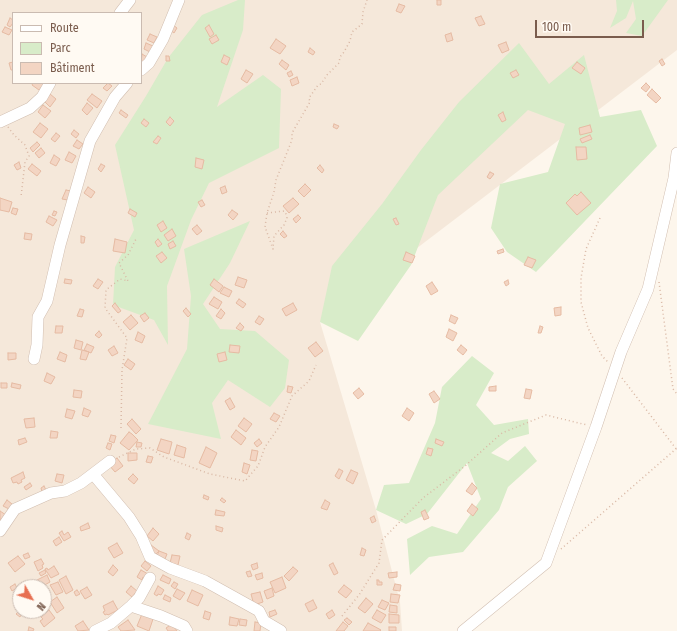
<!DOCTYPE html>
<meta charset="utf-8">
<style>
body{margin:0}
#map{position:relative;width:677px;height:631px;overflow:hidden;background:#fdf6ec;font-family:"Fira Sans Condensed",sans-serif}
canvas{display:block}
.legend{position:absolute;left:12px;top:12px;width:130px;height:72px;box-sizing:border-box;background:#fffaf3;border:1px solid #cabbb1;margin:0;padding:5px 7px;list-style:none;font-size:12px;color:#7a5c4d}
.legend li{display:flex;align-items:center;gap:8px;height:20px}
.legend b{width:20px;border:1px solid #cabbb1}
.north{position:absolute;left:12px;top:579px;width:40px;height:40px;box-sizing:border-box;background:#fffaf3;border:1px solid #cabbb1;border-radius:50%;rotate:129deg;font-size:11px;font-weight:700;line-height:16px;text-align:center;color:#7a5c4d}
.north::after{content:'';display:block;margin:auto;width:14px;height:18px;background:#e76f51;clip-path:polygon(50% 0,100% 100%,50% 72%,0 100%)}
.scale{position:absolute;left:535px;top:20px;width:109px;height:18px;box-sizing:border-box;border:2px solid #7a5c4d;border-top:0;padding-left:5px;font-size:12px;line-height:14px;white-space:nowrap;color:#7a5c4d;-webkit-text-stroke:3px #fffaf3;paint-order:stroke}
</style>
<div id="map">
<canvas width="677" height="631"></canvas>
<ul class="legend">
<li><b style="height:5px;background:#fff"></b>Route</li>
<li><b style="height:11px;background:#d8ecc9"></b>Parc</li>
<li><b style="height:11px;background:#f3d5c3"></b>Bâtiment</li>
</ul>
<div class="north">N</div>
<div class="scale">100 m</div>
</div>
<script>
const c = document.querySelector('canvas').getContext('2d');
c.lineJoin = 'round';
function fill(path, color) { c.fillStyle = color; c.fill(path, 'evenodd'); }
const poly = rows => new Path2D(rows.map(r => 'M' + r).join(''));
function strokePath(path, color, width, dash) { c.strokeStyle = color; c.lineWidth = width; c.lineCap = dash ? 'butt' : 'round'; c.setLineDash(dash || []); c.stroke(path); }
const residential = poly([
 [0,0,677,0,677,50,320,322,376,510,400,602,402,631,0,631],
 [13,13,141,13,141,83,13,83],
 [20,587,44,587,44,611,20,611]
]);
const green = poly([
 [238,0,245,0,243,30,217,107,263,75,281,89,279,148,209,183,191,220,167,286,168,345,154,320,113,305,115,267,134,230,115,145,146,96,168,58,202,15],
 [616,0,668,0,642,36,626,33,636,19,633,1,626,18,610,28,617,11],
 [519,43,549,84,584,55,600,117,641,110,657,146,536,272,507,252,491,228,500,184,548,172,565,124,528,110,438,195,411,265,358,341,320,322,332,266,382,204,421,150,459,102],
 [250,221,230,263,203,304,220,329,255,331,289,360,285,388,270,407,228,380,212,403,221,439,148,424,187,349,191,296,184,249],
 [472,356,494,373,476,405,494,425,528,419,529,434,510,439,491,453,508,461,525,446,537,461,508,487,499,510,463,552,429,557,410,575,407,539,432,526,457,534,481,499,467,463,427,514,406,524,376,510,384,485,409,483,435,423,442,387]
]);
const building = poly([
 [437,0,441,0,441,5,437,5,437,0],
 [399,4,405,6,401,13,396,11,399,4],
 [481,16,485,24,479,26,475,18,481,16],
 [10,18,13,20,13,23,10,27,7,25,10,18],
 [173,25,177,28,174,33,170,30,173,25],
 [209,25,214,34,210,37,205,28,209,25],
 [5,27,12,30,9,35,2,32,5,27],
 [451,33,453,40,447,42,445,35,451,33],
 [150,34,157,37,154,43,147,40,150,34],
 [216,35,219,40,212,44,209,39,216,35],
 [276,39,286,46,280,54,270,48,276,39],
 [506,42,509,50,502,53,498,45,506,42],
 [146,43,153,46,150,52,144,49,146,43],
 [310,48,315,52,313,55,308,52,310,48],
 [142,54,147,57,142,63,141,62,142,54],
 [224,55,230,58,227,65,221,62,224,55],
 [166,56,169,56,170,61,166,61,166,56],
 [662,59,665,64,662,66,659,61,662,59],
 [282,60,289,65,286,70,279,64,282,60],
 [13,62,13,70,11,70,9,63,13,62],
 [577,62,585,68,581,74,572,68,577,62],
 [246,70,253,74,247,83,241,79,246,70],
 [516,70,519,75,513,78,510,73,516,70],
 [291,71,293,75,289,77,287,73,291,71],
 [297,77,299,83,292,86,290,80,297,77],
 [33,83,45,83,39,90,32,85,33,83],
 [108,83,112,86,107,91,103,88,108,83],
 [646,83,650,87,646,92,641,88,646,83],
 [652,89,661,98,656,103,647,95,652,89],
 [50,94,56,99,50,107,44,101,50,94],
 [92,94,102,101,97,108,87,100,92,94],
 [87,103,93,108,87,115,82,110,87,103],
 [43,105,51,111,45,118,38,112,43,105],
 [121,110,128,115,126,118,119,113,121,110],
 [503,112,506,120,502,122,498,115,503,112],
 [170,117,174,121,170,126,166,122,170,117],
 [144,119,149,123,146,127,141,123,144,119],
 [40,123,48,129,41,138,33,132,40,123],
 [334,124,339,126,337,129,333,127,334,124],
 [590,125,592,132,580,135,579,128,590,125],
 [74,130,79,134,76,138,71,134,74,130],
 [56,133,60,136,55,142,51,139,56,133],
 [590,135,592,139,582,143,580,139,590,135],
 [158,136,161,138,157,144,153,142,158,136],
 [77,140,83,144,79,149,73,146,77,140],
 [37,142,40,145,33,152,30,148,37,142],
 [576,147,586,147,587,159,577,160,576,147],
 [41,148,45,153,39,158,35,153,41,148],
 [69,152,76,156,72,163,65,160,69,152],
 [54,155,60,159,56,166,50,163,54,155],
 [196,158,204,160,202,169,195,167,196,158],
 [19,162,21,168,17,170,14,165,19,162],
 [32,164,41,171,37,176,28,169,32,164],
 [101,164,105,166,101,172,98,169,101,164],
 [320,165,324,170,322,173,317,168,320,165],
 [490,172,494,174,490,179,487,177,490,172],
 [305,184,311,190,304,197,298,191,305,184],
 [225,186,227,192,222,194,220,188,225,186],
 [88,187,95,192,91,198,84,193,88,187],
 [66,190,71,191,68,200,62,199,66,190],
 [581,192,591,203,577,215,566,203,575,194,577,196,581,192],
 [0,198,12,202,9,212,0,210,0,198],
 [293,198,299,204,289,213,283,206,293,198],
 [202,200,205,205,201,207,198,202,202,200],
 [13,208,18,209,16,215,11,213,13,208],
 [130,209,137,213,135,217,128,213,130,209],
 [232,210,238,214,233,220,228,215,232,210],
 [54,211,57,212,55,216,52,215,54,211],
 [298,215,301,218,296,223,293,219,298,215],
 [49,216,57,220,53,226,46,222,49,216],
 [396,218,399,224,396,225,393,219,396,218],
 [163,221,167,228,161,232,157,225,163,221],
 [197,225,202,231,197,235,192,229,197,225],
 [172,229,176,236,168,241,164,235,172,229],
 [283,231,287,236,284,238,280,234,283,231],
 [25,233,32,234,31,240,24,239,25,233],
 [81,236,85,237,84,243,81,243,81,236],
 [115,239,127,242,125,253,113,251,115,239],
 [158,239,162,244,158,247,155,242,158,239],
 [173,241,176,246,170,249,168,244,173,241],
 [503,249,504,252,498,254,497,251,503,249],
 [162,252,167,258,161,263,156,256,162,252],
 [406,252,415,256,412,263,403,260,406,252],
 [528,257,536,260,532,268,524,265,528,257],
 [238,277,247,280,244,288,235,285,238,277],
 [65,279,72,280,71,284,64,283,65,279],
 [98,279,103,282,98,289,93,286,98,279],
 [214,279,223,286,219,292,210,285,214,279],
 [508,280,509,284,506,286,504,282,508,280],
 [432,282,438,291,431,295,426,286,432,282],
 [224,287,232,291,229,297,220,293,224,287],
 [214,297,222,302,218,309,209,304,214,297],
 [239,299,246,304,243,308,236,303,239,299],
 [115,303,121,311,118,313,112,306,115,303],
 [293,303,297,310,286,316,282,309,293,303],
 [561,307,561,315,555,316,554,308,561,307],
 [186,308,191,314,188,317,183,311,186,308],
 [80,309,84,310,82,317,77,316,80,309],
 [221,309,225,313,221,319,216,316,221,309],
 [145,313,149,318,144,322,140,316,145,313],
 [131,315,138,323,130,330,123,322,131,315],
 [451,315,458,318,455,324,449,321,451,315],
 [259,316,264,319,260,325,255,322,259,316],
 [240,323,244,327,241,331,236,328,240,323],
 [56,326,63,326,62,333,55,333,56,326],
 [540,326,543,327,541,333,538,333,540,326],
 [449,329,457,333,453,341,446,337,449,329],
 [99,331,102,335,99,338,95,335,99,331],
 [138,332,145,336,142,343,135,340,138,332],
 [76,340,83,342,81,350,74,348,76,340],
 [316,342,323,351,315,357,308,348,316,342],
 [87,344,94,347,91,353,84,350,87,344],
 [230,345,240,346,239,353,229,352,230,345],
 [461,345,467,350,463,355,457,350,461,345],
 [114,346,118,353,112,356,108,350,114,346],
 [82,350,89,352,86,360,80,359,82,350],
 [60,352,67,355,65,362,57,359,60,352],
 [225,352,227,360,219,362,217,354,225,352],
 [8,353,16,353,16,359,8,360,8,353],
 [128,359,135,364,131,370,124,365,128,359],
 [47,373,55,377,51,384,44,381,47,373],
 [1,383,7,383,7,388,1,388,1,383],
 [12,383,21,385,20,389,11,387,12,383],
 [288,386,293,387,291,393,287,392,288,386],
 [496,386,496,391,489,391,489,387,496,386],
 [359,388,364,394,358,399,353,393,359,388],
 [526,389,532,390,530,399,524,398,526,389],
 [74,390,82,391,81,398,73,397,74,390],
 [434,391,440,399,434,403,429,394,434,391],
 [230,398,235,407,230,410,225,401,230,398],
 [84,408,91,411,88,417,82,415,84,408],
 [407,408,414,413,409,421,402,416,407,408],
 [67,409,75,411,72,419,65,417,67,409],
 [274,413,280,416,276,422,270,419,274,413],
 [34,418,35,427,26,428,24,419,34,418],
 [244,418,252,424,246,432,238,426,244,418],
 [132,419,141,429,136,434,127,424,132,419],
 [236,430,246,438,241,445,231,437,236,430],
 [51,431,58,432,57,438,50,438,51,431],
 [129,432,132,434,138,440,129,450,120,443,129,432],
 [111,435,116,436,114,443,109,441,111,435],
 [25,438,27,442,19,445,18,440,25,438],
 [161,439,172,442,169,454,157,450,161,439],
 [259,439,262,443,257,447,254,443,259,439],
 [436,439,444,442,442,446,435,443,436,439],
 [137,442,142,443,141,447,136,447,137,442],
 [108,443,112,444,110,450,106,448,108,443],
 [177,445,186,448,184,458,174,455,177,445],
 [206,447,217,453,210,468,199,463,206,447],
 [428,448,433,449,431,456,426,454,428,448],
 [252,450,258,451,256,461,250,460,252,450],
 [128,453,137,453,137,460,128,461,128,453],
 [148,456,153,457,151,463,146,462,148,456],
 [117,458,123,466,115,472,109,465,117,458],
 [244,463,250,465,247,474,242,472,244,463],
 [339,469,343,471,339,479,335,476,339,469],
 [351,470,358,473,353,484,346,480,351,470],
 [23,472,25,478,21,480,22,482,18,484,17,482,13,483,11,478,23,472],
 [57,474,64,475,62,483,55,481,57,474],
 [133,474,138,479,134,484,128,479,133,474],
 [30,483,32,486,26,490,24,487,30,483],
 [472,483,477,488,472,495,466,491,472,483],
 [44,486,46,490,42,492,41,488,44,486],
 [204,495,209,497,208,500,203,498,204,495],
 [222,498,226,501,224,503,220,500,222,498],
 [7,500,12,504,9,509,3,506,7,500],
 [325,500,330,503,327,510,321,508,325,500],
 [472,504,478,509,473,516,467,511,472,504],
 [216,510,225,512,224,516,215,515,216,510],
 [425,510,429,518,424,520,421,512,425,510],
 [0,511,6,515,2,520,0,519,0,511],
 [374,516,376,521,372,523,370,518,374,516],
 [88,523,90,528,81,531,80,527,88,523],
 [216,526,223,528,222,532,216,530,216,526],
 [153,528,159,534,153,541,147,536,153,528],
 [62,531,64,535,68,532,71,537,64,541,59,533,62,531],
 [187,533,191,535,189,540,185,538,187,533],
 [59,537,62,542,56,546,53,541,59,537],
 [117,543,123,553,114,558,108,548,117,543],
 [151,545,159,551,155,555,148,550,151,545],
 [362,548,366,550,364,556,360,555,362,548],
 [159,551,167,554,165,559,157,556,159,551],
 [28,553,30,557,25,559,23,555,28,553],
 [172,555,180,556,178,565,170,563,172,555],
 [18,556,25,564,15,572,8,563,18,556],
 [41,559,44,564,42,565,43,568,38,571,34,562,41,559],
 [145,561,151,566,147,571,141,566,145,561],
 [257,563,258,568,253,570,251,565,257,563],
 [333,563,338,573,334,575,329,565,333,563],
 [113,565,118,570,113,576,108,572,113,565],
 [54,566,59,574,51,578,45,569,47,568,48,570,54,566],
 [293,567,298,571,289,581,284,576,293,567],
 [45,570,46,573,41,576,39,573,45,570],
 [141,570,148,574,145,578,143,577,142,580,137,577,141,570],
 [250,571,252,576,248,577,246,572,250,571],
 [397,572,397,577,389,578,388,573,397,572],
 [262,573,263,578,257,580,255,575,262,573],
 [47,575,50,582,41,587,37,580,47,575],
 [163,575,171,579,169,584,160,580,163,575],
 [66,576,73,590,66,594,59,580,66,576],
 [282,577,286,588,275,593,270,582,282,577],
 [377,580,379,580,379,582,382,582,382,585,377,585,377,580],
 [58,582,63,592,56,595,50,585,58,582],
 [174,582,178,584,175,589,171,586,174,582],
 [15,584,17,588,12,591,10,587,15,584],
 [395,584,401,585,400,591,393,590,395,584],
 [344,585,352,591,346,598,338,592,344,585],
 [131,586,137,591,132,597,126,592,131,586],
 [158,586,164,590,161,595,158,594,157,596,154,594,158,586],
 [87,587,92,595,85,599,80,591,87,587],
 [272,588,274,596,267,599,264,591,272,588],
 [177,589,185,593,180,600,173,596,177,589],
 [77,590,80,594,76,596,74,592,77,590],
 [192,590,203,595,198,606,187,601,192,590],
 [260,592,263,602,254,605,251,594,260,592],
 [391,594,400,595,398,603,390,602,391,594],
 [165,595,171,598,170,602,163,599,165,595],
 [57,597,64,608,57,613,50,602,57,597],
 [366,598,373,604,365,613,358,608,366,598],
 [313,600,317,608,309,612,305,604,313,600],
 [382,600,389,603,385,610,378,607,382,600],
 [113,601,118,610,108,615,107,614,105,615,103,612,105,611,103,606,113,601],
 [390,605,397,606,397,613,389,612,390,605],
 [49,610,55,618,44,627,40,621,43,619,41,617,49,610],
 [275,610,277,614,270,617,269,612,275,610],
 [332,610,335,615,329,619,326,614,332,610],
 [377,610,386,615,381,623,372,618,377,610],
 [19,611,22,613,20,617,16,614,19,611],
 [205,611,211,613,209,620,203,618,205,611],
 [142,614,153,619,149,631,137,626,142,614],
 [389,614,399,615,399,623,389,623,389,614],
 [230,617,239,619,237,626,229,625,230,617],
 [347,618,352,622,349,625,344,620,347,618],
 [240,619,247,620,246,626,239,625,240,619],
 [128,620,135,630,121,631,118,627,128,620],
 [83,621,89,630,78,631,75,626,83,621],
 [255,622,261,623,260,631,254,631,255,622],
 [343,622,348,626,344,631,336,631,343,622],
 [368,623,381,630,380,631,363,631,368,623],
 [172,624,177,631,168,631,166,628,172,624],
 [29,627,34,629,33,631,28,631,29,627],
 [389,627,396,627,396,631,389,631,389,627]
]);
const path = poly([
 [8,127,14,135,25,145,29,156,25,162,21,197],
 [267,213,284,211,286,214,287,218,284,225,274,236,273,249,265,227,267,213,274,192,276,180,292,140,292,133,310,102,309,98,318,85,321,84,327,75,339,63,340,57,344,52,350,41,352,32,362,24,363,12,367,0],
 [600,218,586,249,581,278,581,302,588,328,602,356,608,362],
 [659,282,673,389,677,394],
 [622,378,677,450],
 [121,428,122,370,127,338,105,308,106,290,120,279,128,281,119,263,128,255,136,239],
 [119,457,136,449,150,448,164,457,210,474,245,481,258,466,265,447,279,427,292,396,309,381,316,365],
 [561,549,677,448],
 [342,616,359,595,379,563,382,540,423,498,465,466,502,433,546,415,587,425]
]);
const minor = poly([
 [120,13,130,0],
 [141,70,149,63,163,39,179,0],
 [0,122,30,108,42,97,50,83],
 [34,359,37,345,38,317,47,301,60,245,90,141,115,97,127,83],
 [93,474,129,517,141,536,150,557,170,568,205,581,259,611,264,621,281,631],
 [0,531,15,509,51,493,65,491,81,483,110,461],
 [131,606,161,616,184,626,187,631],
 [95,631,111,623,131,606,139,598,150,578],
 [463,631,546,563,596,427,621,352,648,289,674,178,677,153]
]);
fill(residential, '#f5e8da');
fill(green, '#d8ecc9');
fill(building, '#f3d5c3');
strokePath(building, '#e6bba3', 1);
strokePath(minor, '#d1beb0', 12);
strokePath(path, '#d9b8a5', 1.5, [1, 3]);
strokePath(minor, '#fff', 11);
</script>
